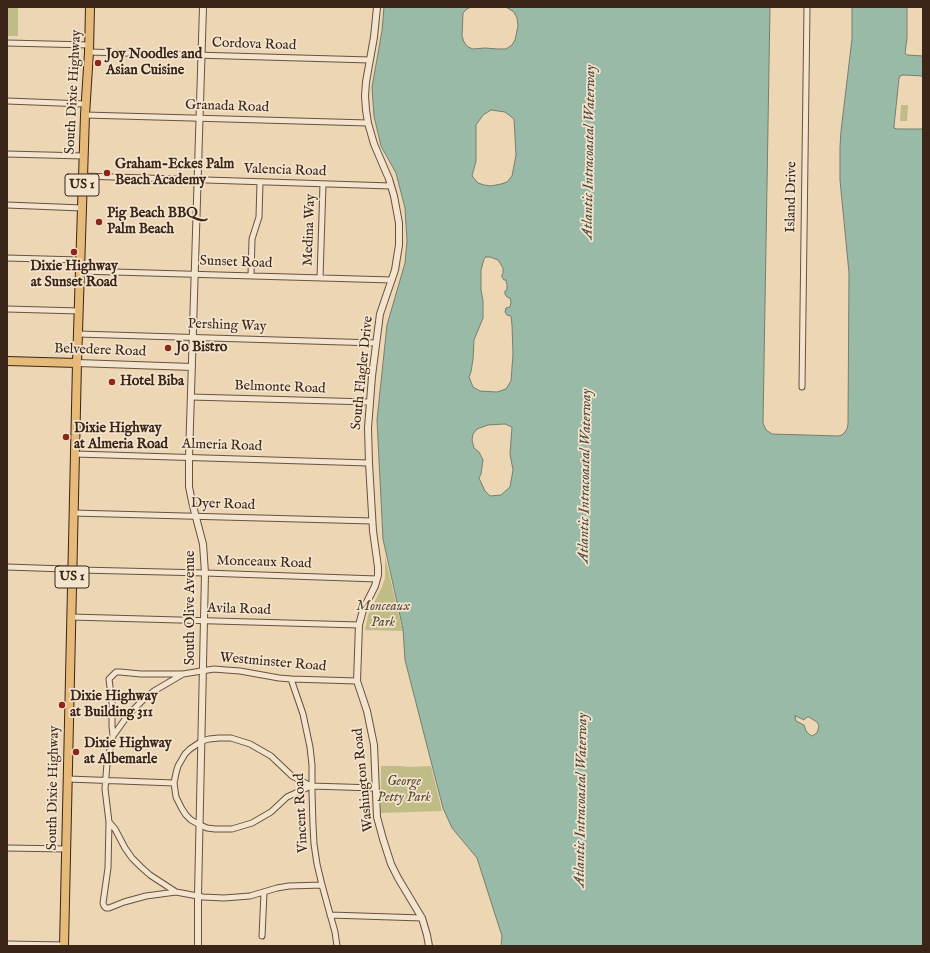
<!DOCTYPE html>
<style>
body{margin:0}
#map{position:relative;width:930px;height:953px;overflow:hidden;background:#edd6b4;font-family:"IM FELL English",serif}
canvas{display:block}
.frame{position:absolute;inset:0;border:8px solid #3b2518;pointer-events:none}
</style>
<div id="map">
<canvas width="930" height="953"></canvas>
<div class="frame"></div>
</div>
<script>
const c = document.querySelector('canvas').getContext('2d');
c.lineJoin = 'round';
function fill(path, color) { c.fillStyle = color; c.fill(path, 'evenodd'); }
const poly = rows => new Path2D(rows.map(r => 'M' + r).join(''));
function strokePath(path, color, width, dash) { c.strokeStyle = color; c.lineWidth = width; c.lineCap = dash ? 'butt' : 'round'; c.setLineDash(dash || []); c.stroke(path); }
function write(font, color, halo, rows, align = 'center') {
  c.font = font + ' "IM FELL English",serif'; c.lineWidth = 3.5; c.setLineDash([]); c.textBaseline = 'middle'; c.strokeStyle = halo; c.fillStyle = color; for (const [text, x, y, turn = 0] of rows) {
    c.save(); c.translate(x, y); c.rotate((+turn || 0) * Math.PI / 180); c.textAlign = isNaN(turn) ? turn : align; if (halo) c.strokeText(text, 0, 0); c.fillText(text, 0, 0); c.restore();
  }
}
const green = poly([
 [7,7,18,7,18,36,7,36],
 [901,105,908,105,907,121,900,121],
 [385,556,402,628,403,631,365,630,368,615,382,587,385,578],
 [381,766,402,766,409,767,431,766,442,811,381,813]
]);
const water = poly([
 [384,7,471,7,467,9,463,13,462,36,464,42,468,47,473,49,485,48,498,49,506,49,512,45,515,40,518,26,517,18,514,12,506,7,770,7,763,423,766,430,772,434,838,436,842,435,845,432,847,429,848,424,849,273,840,180,840,147,841,131,852,39,852,7,907,7,907,38,905,53,907,55,923,56,923,76,903,75,900,76,899,78,894,126,894,128,897,129,923,129,923,946,501,946,502,936,477,858,452,828,443,808,405,660,403,629,383,539,377,420,387,325,405,263,407,241,405,208,396,173,381,146,374,116,372,87,382,31,384,7],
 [491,110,505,112,514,119,516,155,512,176,507,182,501,184,491,186,484,185,478,183,472,176,476,161,476,125,483,115,491,110],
 [486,257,490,257,498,260,503,268,503,273,502,274,502,277,504,280,506,280,507,285,507,290,505,291,505,294,507,297,510,298,511,302,510,307,506,308,505,312,507,315,511,316,512,325,513,354,511,381,506,389,497,392,480,391,473,387,469,377,471,372,473,359,474,340,483,318,483,301,481,290,481,270,484,259,486,257],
 [505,424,512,427,510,454,513,470,510,487,501,495,490,496,485,491,479,478,481,474,483,460,479,452,474,448,472,440,473,434,477,429,488,425,505,424],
 [795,716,796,716,804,720,807,717,809,717,817,722,819,726,817,733,812,736,810,735,806,731,804,725,796,721,795,716]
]);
const minor = poly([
 [7,43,89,45],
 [89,52,370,60],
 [7,101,85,104],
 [85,115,368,123],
 [7,154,84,156],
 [83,176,391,186],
 [7,205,82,208],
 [7,258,80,260],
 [80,271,392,280],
 [251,276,252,239,259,217,260,182],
 [320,278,323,184],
 [7,309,79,311],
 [78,334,376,343],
 [802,387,807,7],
 [191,397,369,402],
 [75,454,369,463],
 [73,513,372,521],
 [7,567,65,569,80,570,205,573,377,579],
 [71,617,359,625],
 [291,679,303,714,310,747,312,765,312,792,313,825,314,844,317,864,322,885,335,932,337,946],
 [113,736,112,726,112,703,109,679,116,672,120,672,141,674,182,674],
 [68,779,174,783],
 [311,786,292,776,271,756,250,744,231,738,219,738,209,739,202,741,190,749,185,754,178,766,176,773,174,783,176,797,182,809,186,815,191,820,200,825,207,828,215,829,232,829,252,823,271,812,287,797,311,786,375,788],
 [109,822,108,868,103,903,104,906,106,908,109,908,124,902,146,896,176,892],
 [7,848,66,849],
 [322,885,289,886,277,888,250,896,224,898,203,897,176,892,150,875,141,867,132,858,125,848,115,829,109,822,105,789,107,763,113,736,128,715,144,699,154,691,183,674,214,669,226,670,240,671,279,678,291,679,357,681],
 [330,915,422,918],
 [262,936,264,893],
 [7,944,64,945]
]);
const tertiary = poly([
 [377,7,374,37,366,82,365,96,366,110,368,123,374,144,389,179,394,196,399,223,399,245,395,270,380,314,372,376,368,428,369,463,373,531,378,567,378,575,375,586,363,610,359,625,357,681,367,711,374,745,377,817,383,839,391,864,398,878,422,918,427,935,429,946],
 [77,363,192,367],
 [198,946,198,895,205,573,203,544,193,506,189,487,189,457,203,7]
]);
const primary = poly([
 [7,361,77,363],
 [64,946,77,363,85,115,89,52,90,7]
]);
const markers = [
 [98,63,4,"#8f2418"],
 [107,173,4,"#8f2418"],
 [99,222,4,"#8f2418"],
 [74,252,4,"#8f2418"],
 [168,348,4,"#8f2418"],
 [112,382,4,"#8f2418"],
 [66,437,4,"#8f2418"],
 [62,705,4,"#8f2418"],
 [76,752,4,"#8f2418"]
];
const shields = [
 [82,185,34],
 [72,577,34]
];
const shieldNames = [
 ["US 1",82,185],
 ["US 1",72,577]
];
const streetNames = [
 ["Cordova Road",254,45,2],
 ["South Dixie Highway",74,92,-87],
 ["Granada Road",227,107,2],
 ["Valencia Road",285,171,2],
 ["Island Drive",792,197,-89],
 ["Medina Way",310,230,-88],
 ["Sunset Road",236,263,2],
 ["Pershing Way",227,326,2],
 ["Belvedere Road",100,351,2],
 ["South Flagler Drive",363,373,-84],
 ["Belmonte Road",280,388,2],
 ["Almeria Road",222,446,2],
 ["Dyer Road",223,505,2],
 ["Monceaux Road",264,563,2],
 ["South Olive Avenue",191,608,-90],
 ["Avila Road",239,610,2],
 ["Westminster Road",273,663,5],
 ["Washington Road",364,780,-96],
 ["South Dixie Highway",54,788,-89],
 ["Vincent Road",302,813,-93]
];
const poiNames = [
 ["Joy Noodles and",106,55],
 ["Asian Cuisine",106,71],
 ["Graham-Eckes Palm",115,165],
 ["Beach Academy",115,181],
 ["Pig Beach BBQ",107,214],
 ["Palm Beach",107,230],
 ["Dixie Highway",74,267,"center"],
 ["at Sunset Road",74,283,"center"],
 ["Jo Bistro",176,348],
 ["Hotel Biba",120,382],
 ["Dixie Highway",74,429],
 ["at Almeria Road",74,445],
 ["Dixie Highway",70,697],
 ["at Building 311",70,713],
 ["Dixie Highway",84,744],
 ["at Albemarle",84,760]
];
const parkNames = [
 ["Monceaux",383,607],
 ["Park",383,623],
 ["George",404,782],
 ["Petty Park",404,798]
];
const waterNames = [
 ["Atlantic Intracoastal Waterway",590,152,-89],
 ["Atlantic Intracoastal Waterway",586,476,-89],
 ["Atlantic Intracoastal Waterway",582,800,-89]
];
fill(green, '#c0bc87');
fill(water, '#9abaa8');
strokePath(water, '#747e6e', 1);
strokePath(minor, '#68513f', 7);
strokePath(tertiary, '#68513f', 8);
strokePath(primary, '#3b2518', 10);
strokePath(minor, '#f3e4ce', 5);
strokePath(tertiary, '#f3e4ce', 6);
strokePath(primary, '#e6bb7a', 8);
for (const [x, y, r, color] of markers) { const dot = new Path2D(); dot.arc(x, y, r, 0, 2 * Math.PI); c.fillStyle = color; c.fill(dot); strokePath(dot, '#f3e4ce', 1.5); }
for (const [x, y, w] of shields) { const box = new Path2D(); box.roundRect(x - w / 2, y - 11, w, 22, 3); c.fillStyle = '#f3e4ce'; c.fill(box); strokePath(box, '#3b2518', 1); }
write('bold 13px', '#3b2518', null, shieldNames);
write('14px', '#3b2518', '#f3e4ce', streetNames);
write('bold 14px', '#3b2518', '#f3e4ce', poiNames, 'left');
write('italic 14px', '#5c4b34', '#f3e4ce', parkNames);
write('italic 15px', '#534a3c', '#f3e4ce', waterNames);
</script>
